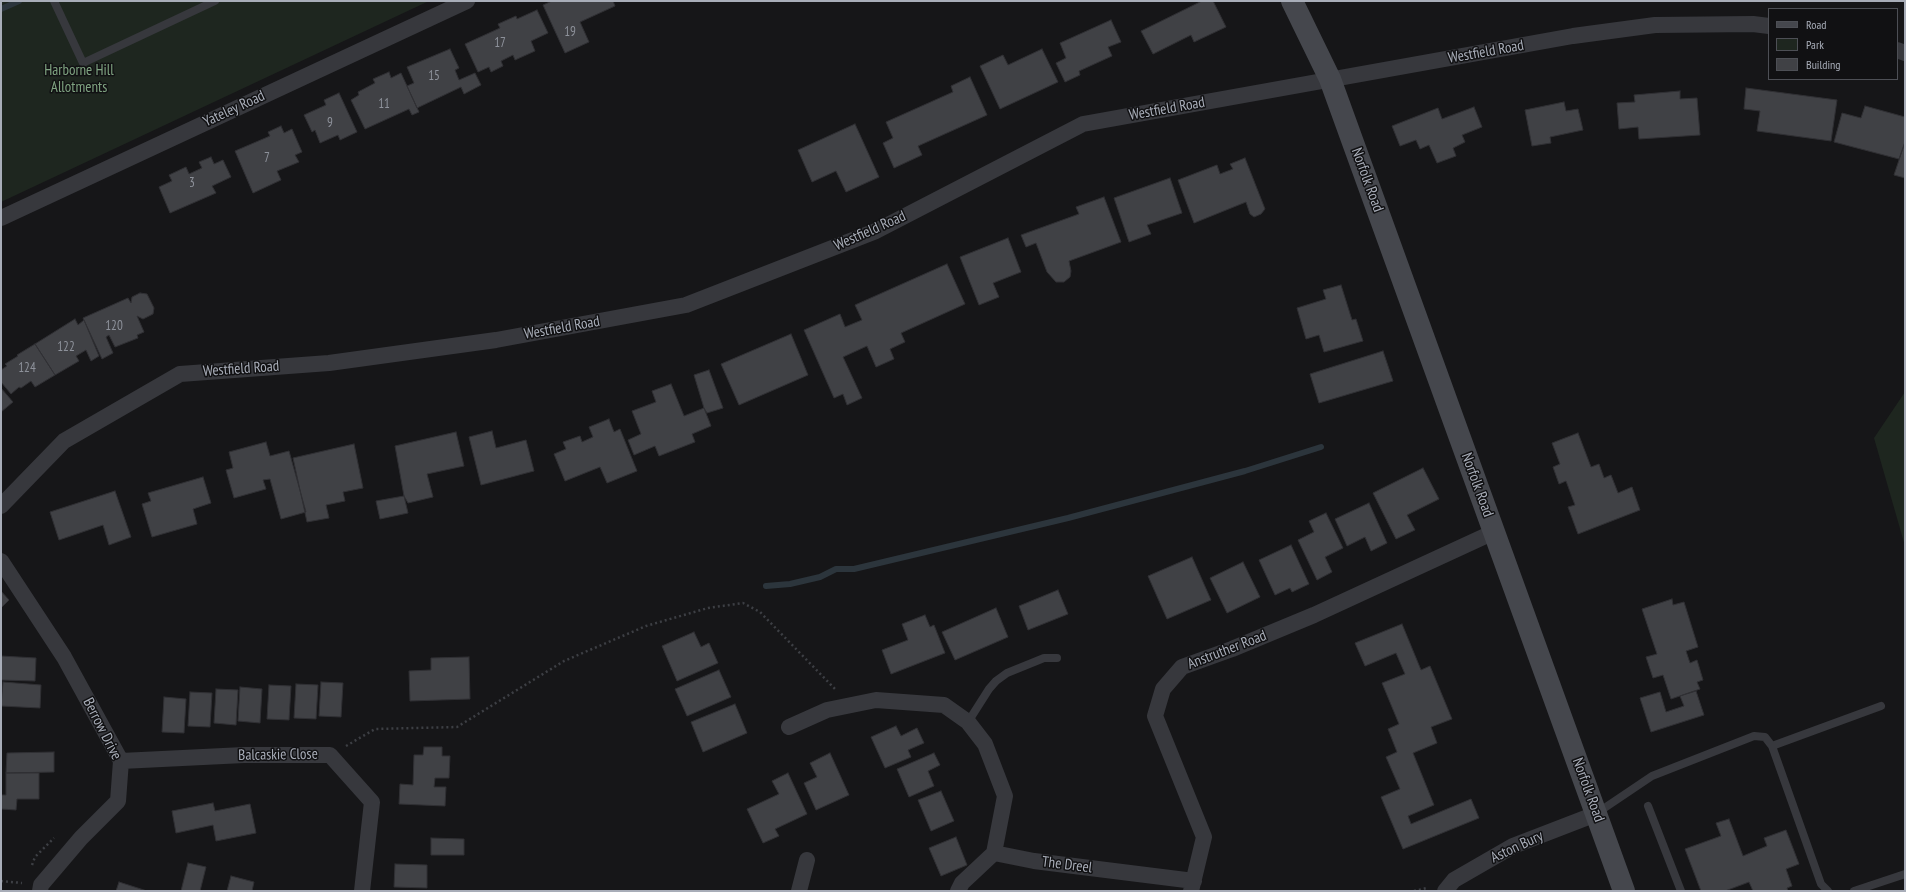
<!DOCTYPE html>
<style>
body{margin:0}
#map{position:relative;width:1906px;height:892px;overflow:hidden;background:#161618;font-family:"PT Sans Narrow",sans-serif}
canvas{display:block}
.frame{position:absolute;inset:0;border:2px solid #a8adb8;pointer-events:none}
.legend{position:absolute;left:1768px;top:8px;width:130px;height:72px;box-sizing:border-box;background:#111113;border:1px solid #4d4f55;margin:0;padding:5px 7px;list-style:none;font-size:12px;color:#a8adb8}
.legend li{display:flex;align-items:center;gap:8px;height:20px}
.legend b{width:20px;border:1px solid #4d4f55}
</style>
<div id="map">
<canvas width="1906" height="892"></canvas>
<div class="frame"></div>
<ul class="legend">
<li><b style="height:5px;background:#45474d"></b>Road</li>
<li><b style="height:11px;background:#1e261f"></b>Park</li>
<li><b style="height:11px;background:#404145"></b>Building</li>
</ul>
</div>
<script>
const c = document.querySelector('canvas').getContext('2d');
c.lineJoin = 'round';
function fill(path, color) { c.fillStyle = color; c.fill(path, 'evenodd'); }
const poly = rows => new Path2D(rows.map(r => 'M' + r).join(''));
function strokePath(path, color, width, dash) { c.strokeStyle = color; c.lineWidth = width; c.lineCap = dash ? 'butt' : 'round'; c.setLineDash(dash || []); c.stroke(path); }
function write(font, color, halo, rows, align = 'center') {
  c.font = font + ' "PT Sans Narrow",sans-serif'; c.lineWidth = 3; c.setLineDash([]); c.textBaseline = 'middle'; c.strokeStyle = halo; c.fillStyle = color; for (const [text, x, y, turn = 0] of rows) {
    c.save(); c.translate(x, y); c.rotate((+turn || 0) * Math.PI / 180); c.textAlign = isNaN(turn) ? turn : align; if (halo) c.strokeText(text, 0, 0); c.fillText(text, 0, 0); c.restore();
  }
}
const green = poly([
 [1,1,429,1,1,202],
 [1905,392,1905,546,1874,438]
]);
const stream = poly([
 [1,9,19,1],
 [766,586,790,584,820,577,836,569,854,569,1068,518,1245,471,1321,447]
]);
const building = poly([
 [552,1,613,1,615,6,580,22,589,42,565,53,543,5,552,1],
 [1202,1,1213,1,1226,27,1194,42,1191,35,1153,54,1141,31,1202,1],
 [537,10,548,33,531,41,535,51,515,60,513,55,501,61,503,66,491,72,489,67,478,72,465,44,500,28,498,24,516,16,517,19,537,10],
 [1111,20,1121,42,1108,47,1112,56,1079,71,1080,75,1065,82,1056,63,1066,58,1060,43,1111,20],
 [450,49,459,68,455,70,459,80,475,73,481,85,464,94,461,87,417,108,407,86,414,83,407,67,450,49],
 [1042,49,1058,82,1000,109,980,66,1003,55,1008,65,1042,49],
 [389,72,391,78,401,73,419,112,412,115,409,109,365,129,351,100,359,95,358,92,375,83,373,79,389,72],
 [970,77,987,115,918,146,922,155,894,168,883,143,893,138,886,122,953,92,951,86,970,77],
 [1746,88,1837,100,1831,141,1757,131,1760,111,1744,109,1746,88],
 [1680,91,1680,99,1697,98,1700,135,1639,139,1638,127,1619,129,1617,103,1635,102,1634,95,1680,91],
 [339,93,357,132,340,140,338,135,320,143,315,130,312,132,304,115,326,105,324,100,339,93],
 [1564,102,1566,111,1578,109,1583,130,1550,137,1551,143,1532,146,1525,110,1564,102],
 [1865,106,1905,117,1905,142,1899,159,1834,142,1842,113,1861,118,1865,106],
 [1474,107,1482,127,1462,135,1465,142,1453,148,1456,156,1437,163,1429,145,1420,149,1416,140,1400,146,1392,126,1438,108,1442,119,1474,107],
 [855,124,879,177,846,192,836,171,812,182,798,150,855,124],
 [281,126,284,133,292,129,302,152,295,155,299,162,277,171,281,180,253,193,235,151,270,136,268,132,281,126],
 [1905,142,1905,178,1894,175,1905,142],
 [211,157,214,164,223,160,231,177,212,186,216,193,170,213,159,187,172,181,169,175,186,167,189,174,202,168,199,162,211,157],
 [1245,158,1265,209,1261,214,1254,217,1250,214,1246,202,1194,223,1178,180,1217,165,1220,174,1233,169,1230,164,1245,158],
 [1170,178,1182,213,1147,225,1151,234,1129,242,1114,198,1170,178],
 [1104,197,1121,242,1069,261,1071,271,1070,277,1064,282,1056,282,1047,272,1036,243,1026,247,1021,235,1079,214,1076,207,1104,197],
 [1008,238,1021,272,993,283,999,297,979,305,960,257,1008,238],
 [947,264,965,304,901,333,905,342,890,349,894,359,876,367,867,346,843,357,862,398,847,405,843,394,834,398,804,330,840,314,845,327,862,320,855,305,947,264],
 [1341,285,1352,320,1356,319,1363,341,1324,352,1319,335,1306,339,1297,308,1326,299,1323,290,1341,285],
 [140,293,147,294,154,308,153,314,143,319,137,316,144,332,137,335,138,338,115,347,109,335,106,337,113,353,102,359,83,318,128,298,131,303,132,297,140,293],
 [75,319,78,325,84,320,99,356,91,361,86,350,76,356,79,361,55,375,35,344,75,319],
 [791,334,808,375,739,405,721,364,791,334],
 [35,344,55,375,35,387,31,381,21,388,19,387,11,394,1,382,1,370,7,366,5,364,18,356,17,355,35,344],
 [1383,351,1393,381,1319,403,1310,374,1383,351],
 [709,370,723,408,707,413,704,408,694,375,709,370],
 [671,384,684,416,704,408,711,426,692,434,695,442,659,456,655,446,634,455,628,440,641,434,632,411,656,402,652,391,671,384],
 [1,388,13,402,1,412,1,388],
 [609,419,614,432,620,429,637,471,607,483,600,467,565,481,554,454,566,449,563,442,580,436,582,442,593,437,589,427,609,419],
 [492,431,496,448,526,440,534,471,481,485,469,437,492,431],
 [456,432,464,466,427,474,433,497,408,503,404,496,395,446,456,432],
 [1578,433,1591,467,1599,464,1604,478,1611,475,1618,493,1632,487,1640,510,1578,534,1568,507,1575,505,1566,481,1559,484,1553,467,1560,464,1552,443,1578,433],
 [266,442,270,456,289,451,306,512,281,519,270,479,263,480,266,489,234,498,226,470,233,468,229,452,266,442],
 [354,444,363,488,343,492,345,501,326,505,329,518,307,522,293,458,354,444],
 [1423,468,1439,499,1407,515,1415,530,1396,539,1373,493,1423,468],
 [203,477,211,503,193,509,197,524,152,537,142,504,151,501,148,493,203,477],
 [115,491,131,537,109,545,103,525,59,540,50,512,115,491],
 [404,496,408,513,380,519,376,501,404,496],
 [1369,503,1387,543,1371,551,1365,537,1347,546,1335,519,1369,503],
 [1326,513,1343,548,1325,557,1332,572,1317,580,1298,540,1314,532,1309,521,1326,513],
 [1291,545,1309,584,1292,592,1290,588,1275,595,1259,560,1291,545],
 [1192,557,1211,600,1167,619,1148,576,1192,557],
 [1243,562,1260,597,1227,613,1210,578,1243,562],
 [1058,590,1068,614,1028,630,1019,606,1058,590],
 [1,591,9,600,1,608,1,591],
 [1672,599,1673,605,1684,602,1698,647,1686,651,1690,663,1697,660,1703,680,1697,682,1700,689,1671,699,1663,675,1653,678,1646,657,1657,654,1642,609,1672,599],
 [996,608,1008,637,955,660,942,632,996,608],
 [925,615,930,627,934,625,945,653,891,674,882,650,908,640,902,624,925,615],
 [1402,624,1421,670,1430,666,1452,719,1431,727,1437,743,1413,753,1434,805,1408,816,1411,824,1471,799,1479,818,1403,849,1381,797,1400,789,1386,757,1397,752,1388,729,1399,724,1382,683,1405,674,1396,653,1365,666,1355,643,1402,624],
 [694,632,701,647,709,643,718,663,677,681,662,646,694,632],
 [1,656,36,658,35,681,1,680,1,656],
 [469,657,470,699,410,701,409,671,431,670,431,658,469,657],
 [719,670,731,697,687,716,675,689,719,670],
 [3,682,41,685,40,708,1,706,3,682],
 [321,682,343,683,341,717,319,716,321,682],
 [296,684,318,685,316,719,294,718,296,684],
 [269,685,291,686,289,720,267,719,269,685],
 [240,687,262,689,260,723,238,721,240,687],
 [216,689,238,690,236,725,214,723,216,689],
 [1696,691,1704,715,1651,732,1640,698,1660,692,1666,712,1684,706,1680,696,1696,691],
 [190,692,212,693,210,727,188,726,190,692],
 [164,697,186,699,184,733,162,732,164,697],
 [735,704,747,733,703,752,691,722,735,704],
 [896,726,901,736,917,728,924,743,908,750,911,757,885,768,871,737,896,726],
 [424,747,442,747,442,756,450,756,449,778,435,778,434,787,446,787,445,806,399,804,400,784,413,785,414,755,423,755,424,747],
 [54,752,54,772,6,773,7,753,54,752],
 [830,753,849,795,816,810,804,783,817,777,810,763,830,753],
 [934,753,940,765,928,771,934,786,909,797,897,769,934,753],
 [6,773,39,773,39,799,17,799,16,810,1,809,1,795,6,795,6,773],
 [788,773,807,814,775,829,779,836,763,843,747,809,779,794,772,781,788,773],
 [941,791,954,821,931,831,918,800,941,791],
 [213,803,215,811,250,804,256,833,216,841,213,825,176,833,172,811,213,803],
 [1729,819,1743,856,1767,846,1764,838,1786,830,1799,864,1786,869,1792,886,1787,888,1788,891,1753,891,1749,882,1725,891,1701,891,1685,849,1721,836,1716,823,1729,819],
 [956,837,967,865,941,876,929,848,956,837],
 [431,838,464,839,464,855,431,855,431,838],
 [188,863,206,867,200,891,181,891,188,863],
 [395,864,427,865,427,888,394,887,395,864],
 [231,876,254,882,252,891,227,891,231,876],
 [119,882,147,891,116,891,119,882]
]);
const path = poly([
 [346,746,375,729,457,727,564,661,646,626,708,608,743,603,760,612,835,689],
 [32,865,35,857,54,838],
 [1,881,22,883],
 [1414,891,1427,888]
]);
const lane = poly([
 [54,1,83,63,215,1],
 [968,722,989,689,996,681,1007,673,1044,658,1057,658],
 [1772,746,1881,706],
 [1648,806,1681,891],
 [1597,813,1652,776,1754,736,1765,737,1772,746,1821,884,1828,891],
 [1854,891,1905,874]
]);
const street = poly([
 [1897,50,1905,53],
 [1,218,467,1],
 [1,506,64,441,180,374,329,363,496,340,686,305,876,231,1083,124,1573,36,1655,25,1753,24,1769,26],
 [1,561,64,657,121,761,118,801,81,838,41,885,40,891],
 [789,727,827,710,876,700,944,705,968,722,985,744,1005,796,994,853],
 [121,761,244,755,330,755,372,802,362,891],
 [799,891,807,860],
 [958,891,962,883,994,853,1034,861,1194,881],
 [1191,891,1204,837,1155,716,1163,689,1182,667,1232,649,1314,615,1494,532],
 [1445,891,1454,880,1513,846,1596,814]
]);
const secondary = poly([
 [1292,1,1330,79,1624,891]
]);
const numberNames = [
 ["19",570,32],
 ["17",500,43],
 ["15",434,76],
 ["11",384,104],
 ["9",330,123],
 ["7",267,158],
 ["3",192,183],
 ["120",114,326],
 ["122",66,347],
 ["124",27,368]
];
const streetNames = [
 ["Westfield Road",1486,52,-10],
 ["Yateley Road",234,109,-25],
 ["Westfield Road",1167,109,-10],
 ["Norfolk Road",1367,180,70],
 ["Westfield Road",870,231,-24],
 ["Westfield Road",562,328,-10],
 ["Westfield Road",241,369,-4],
 ["Norfolk Road",1477,485,70],
 ["Anstruther Road",1227,650,-21],
 ["Berrow Drive",102,729,63],
 ["Balcaskie Close",278,755,-1],
 ["Norfolk Road",1588,790,70],
 ["Aston Bury",1517,847,-25],
 ["The Dreel",1067,865,7]
];
const parkNames = [
 ["Harborne Hill",79,71],
 ["Allotments",79,88]
];
fill(green, '#1e261f');
strokePath(stream, '#2c353c', 6);
fill(building, '#404145');
strokePath(building, '#303034', 1);
strokePath(path, '#3d3f44', 2.5, [2, 3]);
strokePath(lane, '#37383d', 8);
strokePath(street, '#37383d', 16);
strokePath(secondary, '#45474d', 22);
write('13px', '#8e929b', null, numberNames);
write('15px', '#a8adb8', '#111113', streetNames);
write('15px', '#7fa381', '#111113', parkNames);
</script>
